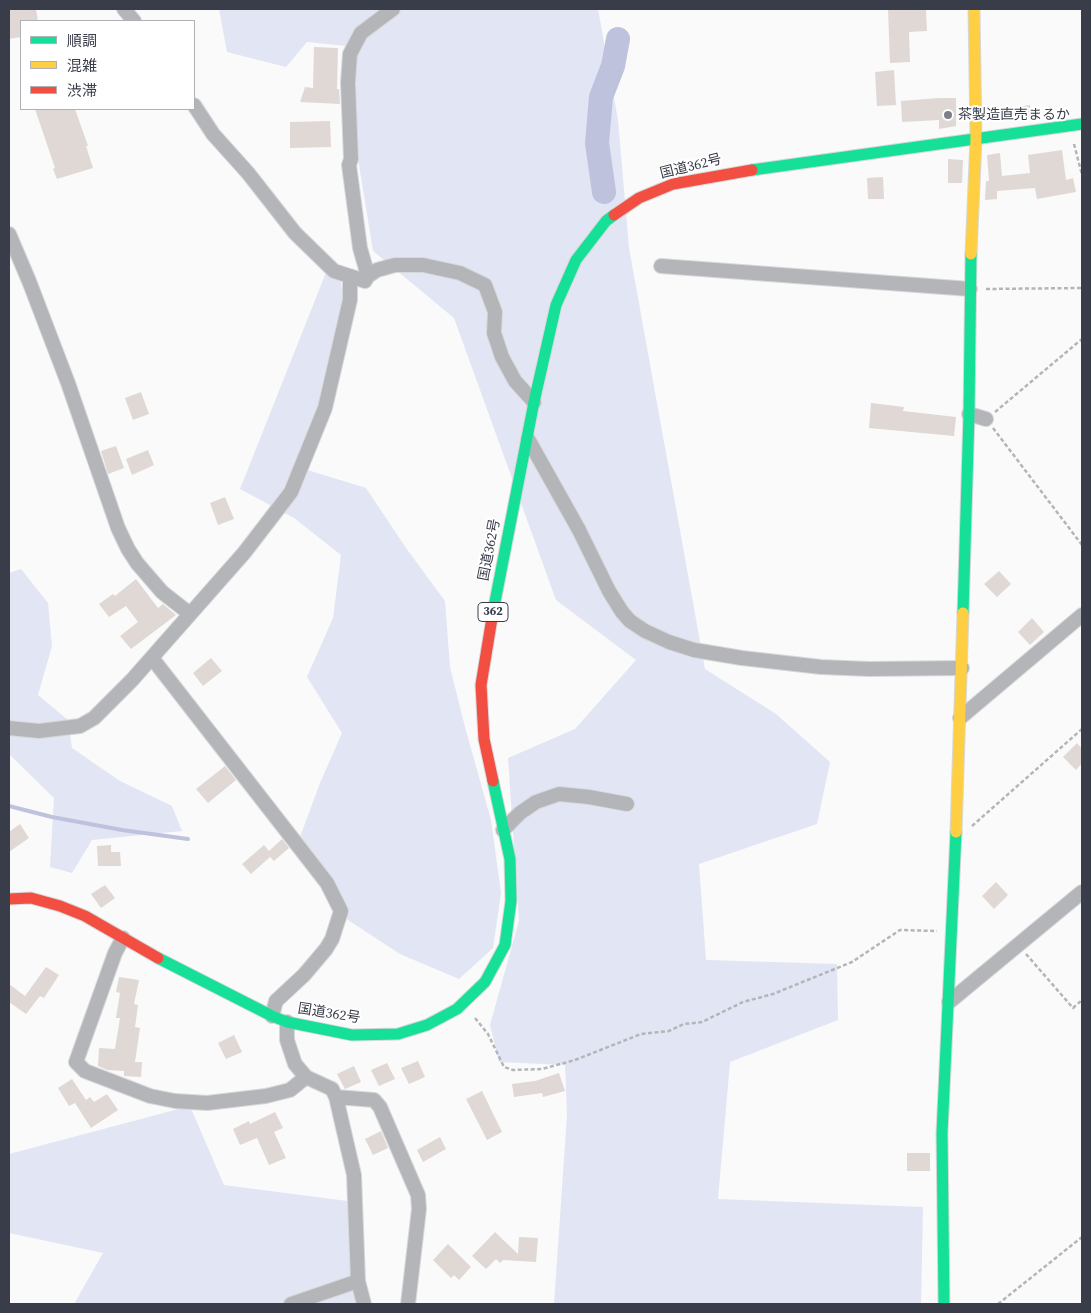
<!DOCTYPE html>
<meta charset="utf-8">
<style>
body{margin:0}
#map{position:relative;width:1091px;height:1313px;overflow:hidden;background:#fafafa;font-family:"Source Serif 4","Noto Sans JP",serif}
canvas{display:block}
.frame{position:absolute;inset:0;border:10px solid #393c49;pointer-events:none}
.legend{position:absolute;left:20px;top:20px;width:175px;height:90px;box-sizing:border-box;background:#fff;border:1px solid #b0b1b6;margin:0;padding:6px 9px;list-style:none;font-size:15px;color:#393c49}
.legend li{display:flex;align-items:center;gap:10px;height:25px}
.legend b{width:25px;border:1px solid #b0b1b6}
</style>
<div id="map">
<canvas width="1091" height="1313"></canvas>
<div class="frame"></div>
<ul class="legend">
<li><b style="height:6px;background:#16e098"></b>順調</li>
<li><b style="height:6px;background:#ffcf43"></b>混雑</li>
<li><b style="height:6px;background:#f24e42"></b>渋滞</li>
</ul>
</div>
<script>
const c = document.querySelector('canvas').getContext('2d');
c.lineJoin = 'round';
function fill(path, color) { c.fillStyle = color; c.fill(path, 'evenodd'); }
const poly = rows => new Path2D(rows.map(r => 'M' + r).join(''));
function strokePath(path, color, width, dash) { c.strokeStyle = color; c.lineWidth = width; c.lineCap = dash ? 'butt' : 'round'; c.setLineDash(dash || []); c.stroke(path); }
function write(font, color, halo, rows, align = 'center') {
  c.font = font + ' "Source Serif 4","Noto Sans JP",serif'; c.lineWidth = 4; c.setLineDash([]); c.textBaseline = 'middle'; c.strokeStyle = halo; c.fillStyle = color; for (const [text, x, y, turn = 0] of rows) {
    c.save(); c.translate(x, y); c.rotate((+turn || 0) * Math.PI / 180); c.textAlign = isNaN(turn) ? turn : align; if (halo) c.strokeText(text, 0, 0); c.fillText(text, 0, 0); c.restore();
  }
}
const green = poly([
 [219,9,598,9,618,120,629,248,705,669,776,714,830,762,817,824,699,864,706,960,837,964,838,1020,730,1062,718,1199,923,1207,921,1304,554,1304,567,1115,565,1065,499,1062,490,1025,519,921,508,758,575,729,636,660,556,600,454,318,373,251,354,134,356,47,307,42,286,67,227,52],
 [327,270,341,281,345,322,301,468,366,488,406,548,445,601,450,667,465,727,491,820,501,893,493,948,459,979,400,954,348,920,297,845,320,783,342,733,307,677,333,618,341,555,294,518,240,489],
 [21,569,48,603,52,646,38,695,68,720,72,748,120,781,172,806,182,831,92,840,72,873,50,867,54,798,9,754,9,573],
 [190,1106,224,1185,355,1202,358,1304,74,1304,103,1253,9,1233,9,1154]
]);
const stream = poly([
 [9,806,52,817,122,830,188,839]
]);
const river = poly([
 [604,192,597,143,601,97,613,66,618,39]
]);
const building = poly([
 [9,9,36,9,38,21,21,21,21,37,9,39],
 [888,9,926,9,927,31,909,32,910,62,890,63],
 [314,47,338,48,337,89,339,89,340,104,300,102,305,87,313,88],
 [894,70,896,105,877,106,875,72],
 [939,98,956,98,956,126,939,129,939,120,902,122,901,101],
 [1030,105,1031,116,1006,119,1004,109],
 [35,109,75,109,88,146,86,146,93,168,57,179,53,169,55,168],
 [330,121,331,147,290,148,290,122],
 [1062,150,1066,180,1073,178,1076,192,1037,199,1035,188,997,191,997,199,985,200,986,181,989,181,987,155,1000,153,1002,176,1030,173,1028,155],
 [948,159,963,160,962,183,948,183],
 [883,177,884,199,868,199,867,178],
 [141,392,149,414,133,420,125,398],
 [871,403,904,407,903,411,956,417,954,436,869,428],
 [116,446,124,468,108,474,101,451],
 [148,450,154,465,132,475,126,459],
 [225,497,234,519,218,525,210,503],
 [999,571,1011,584,997,597,984,584],
 [136,579,158,608,163,604,176,615,131,649,120,636,138,622,126,606,109,617,99,604,113,594,115,596],
 [1032,618,1044,632,1030,645,1018,632],
 [211,658,222,671,203,686,193,673],
 [1077,743,1082,749,1082,763,1076,770,1063,757],
 [225,766,236,780,208,803,196,789],
 [20,824,29,838,9,852,9,832],
 [282,839,289,848,274,861,270,857,251,874,242,864,264,845,269,851],
 [111,845,111,852,120,852,121,866,98,866,97,846],
 [996,882,1008,895,994,909,982,896],
 [105,885,115,898,101,908,91,894],
 [46,967,59,975,44,998,40,996,26,1014,9,1002,9,984,25,996],
 [119,977,139,980,134,1004,138,1005,135,1027,140,1028,135,1062,142,1062,141,1077,124,1076,124,1071,107,1070,98,1066,99,1048,115,1049,120,1018,116,1018,120,993,116,992],
 [234,1035,242,1052,226,1059,218,1043],
 [418,1061,425,1077,409,1084,401,1068],
 [387,1063,395,1079,379,1086,371,1070],
 [354,1066,361,1082,345,1089,337,1074],
 [559,1073,565,1091,543,1097,542,1093,514,1097,512,1084,535,1081],
 [72,1079,86,1100,90,1097,94,1102,107,1094,118,1110,91,1128,75,1103,69,1106,58,1088],
 [482,1091,502,1132,487,1140,466,1099],
 [275,1112,283,1128,274,1132,286,1158,269,1165,257,1138,240,1145,233,1129,249,1121,250,1124],
 [381,1131,388,1148,373,1155,365,1139],
 [440,1137,446,1149,423,1162,417,1150],
 [907,1153,930,1153,930,1171,907,1171],
 [495,1232,518,1254,519,1237,538,1238,536,1262,503,1260,500,1263,496,1259,486,1269,472,1256],
 [448,1244,471,1267,459,1280,454,1275,451,1278,433,1260]
]);
const path = poly([
 [1074,144,1082,175],
 [986,289,1082,288],
 [995,412,1082,339],
 [993,428,1082,545],
 [972,826,1082,729],
 [1026,954,1073,1008,1082,1000],
 [475,1018,488,1034,504,1067,513,1070,542,1069,575,1060,641,1034,669,1031,684,1024,702,1022,743,1002,773,994,852,962,900,930,937,931],
 [998,1304,1082,1237]
]);
const street = poly([
 [124,9,134,21],
 [194,105,213,134,248,173,295,233,334,271,365,281,368,276,377,270,395,265,423,265,460,273,485,285,495,312,494,333,502,357,515,381,534,402],
 [9,234,29,281,68,383,118,528,128,549,137,563,162,592,190,614],
 [661,266,970,289],
 [368,276,360,248,349,165,351,159,348,83,350,54,361,33,393,9],
 [969,414,986,419],
 [528,439,579,530,609,591,622,612,630,621,645,631,669,642,694,650,742,658,821,667,869,669,962,668],
 [152,658,327,883,341,911,332,939,326,949,304,975,276,1001,272,1016],
 [960,718,1082,615],
 [9,728,39,731,80,726,94,718,132,680,244,553,291,492,325,408,350,300,350,276],
 [503,830,520,813,536,802,559,794,589,797,627,804],
 [123,938,115,953,76,1062,85,1071,150,1096,175,1101,207,1103,266,1096,290,1090,306,1077],
 [949,1002,1082,892],
 [287,1022,287,1040,295,1064,306,1077,332,1089,336,1097,354,1175,358,1281,364,1304],
 [336,1097,374,1100,380,1107,418,1195,419,1209,408,1304],
 [291,1304,358,1281]
]);
const fast = poly([
 [752,170,1082,124],
 [493,612,534,402,556,305,576,260,606,221,614,215],
 [963,613,969,414,971,254],
 [158,958,272,1016,287,1022,352,1035,398,1034,427,1025,457,1009,485,982,505,945,511,901,510,859,493,781],
 [944,1304,942,1133,956,832]
]);
const slow = poly([
 [971,254,976,139,974,9],
 [956,832,963,613]
]);
const jam = poly([
 [614,215,639,198,673,184,752,170],
 [493,612,481,685,484,739,493,781],
 [9,899,31,898,60,906,85,916,158,958]
]);
const markers = [
 [948,115,5,"#7d7e87"]
];
const shields = [
 [493,612,30]
];
const shieldNames = [
 ["362",493,612]
];
const poiNames = [
 ["茶製造直売まるか",958,115]
];
const streetNames = [
 ["国道362号",691,167,-14],
 ["国道362号",490,550,-79],
 ["国道362号",329,1014,9]
];
fill(green, '#e2e5f4');
strokePath(stream, '#bec2dd', 4);
strokePath(river, '#bec2dd', 24);
fill(building, '#e0d8d4');
strokePath(street, '#d7d8da', 16);
strokePath(fast, '#d7d8da', 13);
strokePath(slow, '#d7d8da', 13);
strokePath(jam, '#d7d8da', 13);
strokePath(path, '#b4b5b9', 2.5, [4, 2.5]);
strokePath(street, '#b4b5b9', 14);
strokePath(fast, '#16e098', 11);
strokePath(slow, '#ffcf43', 11);
strokePath(jam, '#f24e42', 11);
for (const [x, y, r, color] of markers) { const dot = new Path2D(); dot.arc(x, y, r, 0, 2 * Math.PI); c.fillStyle = color; c.fill(dot); strokePath(dot, '#fff', 2); }
for (const [x, y, w] of shields) { const box = new Path2D(); box.roundRect(x - w / 2, y - 9.5, w, 19, 4); c.fillStyle = '#fff'; c.fill(box); strokePath(box, '#393c49', 1); }
write('bold 12px', '#393c49', null, shieldNames);
write('14px', '#393c49', '#fff', poiNames, 'left');
write('14px', '#393c49', '#fff', streetNames);
</script>
